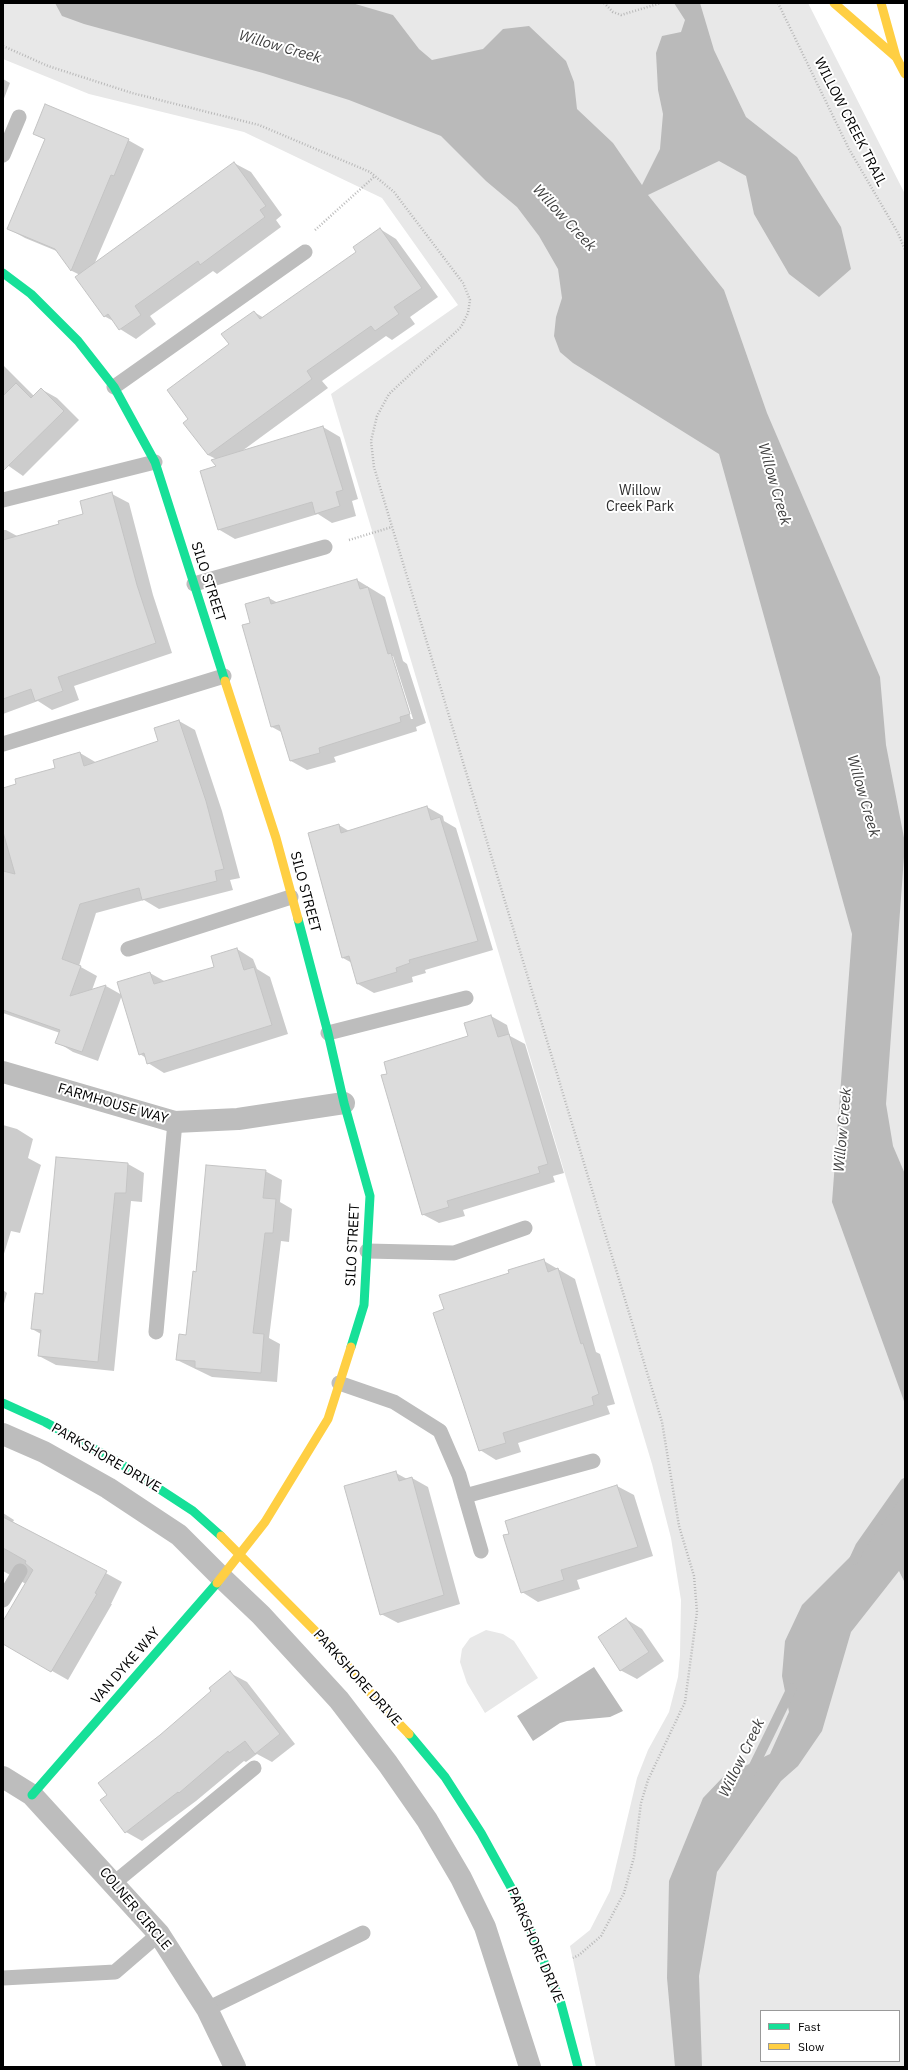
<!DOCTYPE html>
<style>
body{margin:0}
#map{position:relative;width:908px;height:2070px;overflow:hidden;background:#fff;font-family:"IBM Plex Sans",sans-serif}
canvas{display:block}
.frame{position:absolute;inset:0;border:4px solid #000;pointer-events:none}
.legend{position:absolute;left:760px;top:2010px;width:140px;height:52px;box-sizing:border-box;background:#fff;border:1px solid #999;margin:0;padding:5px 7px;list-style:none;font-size:12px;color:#000}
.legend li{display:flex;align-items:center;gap:8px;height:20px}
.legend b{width:20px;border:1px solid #999}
</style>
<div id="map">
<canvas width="908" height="2070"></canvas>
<div class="frame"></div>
<ul class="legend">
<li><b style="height:5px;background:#16e098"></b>Fast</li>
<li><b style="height:5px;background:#ffcf43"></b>Slow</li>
</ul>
</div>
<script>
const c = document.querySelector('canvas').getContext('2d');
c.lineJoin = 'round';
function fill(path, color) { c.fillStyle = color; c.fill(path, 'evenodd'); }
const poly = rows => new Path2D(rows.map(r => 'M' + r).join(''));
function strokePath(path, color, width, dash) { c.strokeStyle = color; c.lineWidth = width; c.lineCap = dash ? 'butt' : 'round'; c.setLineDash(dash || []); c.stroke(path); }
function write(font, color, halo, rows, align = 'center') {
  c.font = font + ' "IBM Plex Sans",sans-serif'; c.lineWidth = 4; c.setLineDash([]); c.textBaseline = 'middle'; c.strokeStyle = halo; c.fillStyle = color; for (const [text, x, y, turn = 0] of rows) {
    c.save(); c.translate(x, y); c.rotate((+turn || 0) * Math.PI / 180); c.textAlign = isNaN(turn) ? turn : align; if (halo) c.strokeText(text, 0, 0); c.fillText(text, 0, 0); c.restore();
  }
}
const green = poly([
 [3,3,808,3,905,194,905,2067,596,2067,570,1946,590,1930,610,1891,637,1778,648,1750,669,1712,678,1677,680,1655,681,1600,671,1538,652,1464,331,394,458,305,382,198,244,132,89,94,3,59],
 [761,2011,899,2011,899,2061,761,2061],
 [486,1630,503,1634,514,1641,538,1678,485,1713,467,1683,460,1662,462,1649,470,1638]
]);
const water = poly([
 [55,3,352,3,393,15,419,49,432,60,483,49,503,29,529,26,566,61,574,82,577,109,613,143,642,185,660,149,663,114,658,90,656,53,662,36,681,32,685,20,674,3,700,3,714,50,746,117,797,157,841,227,851,269,819,297,789,274,754,214,746,176,719,161,648,195,724,290,767,413,880,677,886,745,905,843,886,1104,893,1146,905,1174,905,1404,832,1202,852,934,719,454,573,363,560,352,554,336,556,317,562,298,558,269,539,236,517,207,486,181,441,136,349,100,263,73,84,24,62,16],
 [905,1491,905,1583,899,1571,851,1632,822,1731,798,1766,781,1781,717,1872,699,1976,702,2067,675,2067,667,1978,669,1881,703,1798,724,1776,770,1754,789,1712,782,1676,785,1641,802,1605,860,1547],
 [594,1667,623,1711,610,1717,567,1721,560,1723,533,1741,517,1716]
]);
const shadow = poly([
 [3,79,10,83,3,101],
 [34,134,128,140,144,149,94,265,234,163,251,172,282,215,276,220,281,227,217,274,213,271,150,316,156,324,136,339,120,329,115,322,104,316,80,275,72,271,59,252,25,238,9,229,46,140],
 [380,229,396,239,438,297,410,317,415,324,392,340,386,336,322,381,328,388,242,451,323,427,340,437,358,499,352,501,356,516,332,523,318,514,235,539,218,529,216,459,208,455,190,419,230,345,254,312,264,318,358,252],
 [3,365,34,396,41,389,57,398,79,420,23,476,3,462],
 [112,494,129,503,153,595,172,653,74,686,79,700,52,710,38,701,3,714,3,530,6,530,19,537,60,525,84,515],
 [357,580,385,597,403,661,407,664,426,723,416,727,417,731,334,757,336,762,307,770,291,761,283,733,272,727,252,623,269,598,278,603],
 [391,656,393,656,413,719,411,719],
 [179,721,195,730,222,811,240,878,230,880,233,890,159,909,144,900,96,913,79,966,97,976,92,990,106,986,122,995,98,1061,73,1052,57,1042,60,1033,3,1013,3,789,57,768,80,753,97,763,159,741],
 [427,807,443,816,444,821,456,828,493,950,425,970,426,973,412,977,413,982,374,993,358,984,352,963,343,958,309,833,339,825,349,831],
 [237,949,253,959,257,969,270,977,288,1034,164,1073,148,1063,146,1058,140,1054,150,973,166,982,215,967],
 [491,1016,507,1025,510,1036,525,1044,564,1173,553,1176,555,1182,463,1210,465,1216,439,1223,422,1214,389,1075,470,1037],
 [3,1125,17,1129,33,1139,28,1158,41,1165,20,1233,11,1231,3,1257],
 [128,1164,144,1173,142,1202,131,1201,114,1371,56,1365,39,1356,41,1334,32,1329,43,1299],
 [265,1171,282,1180,280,1202,292,1209,289,1242,281,1241,269,1338,280,1344,277,1382,212,1377,177,1360,186,1336,197,1273],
 [544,1261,575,1279,596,1352,600,1354,615,1404,607,1406,610,1414,518,1443,521,1452,496,1460,480,1450,445,1310,510,1274],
 [3,1290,7,1293,3,1307],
 [396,1473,407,1479,412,1478,428,1487,460,1604,398,1623,381,1614],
 [617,1486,634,1495,653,1556,577,1580,580,1589,538,1602,522,1592,506,1522],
 [3,1513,14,1520,13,1522,122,1582,111,1604,112,1604,68,1680,3,1643,3,1636,26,1584,3,1571],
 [626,1619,642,1629,664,1661,637,1679,620,1670],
 [230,1673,247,1682,295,1744,272,1762,257,1754,246,1762,244,1761,196,1801,142,1841,126,1832,109,1795,161,1736,213,1691]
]);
const stream = poly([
 [854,1560,860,1547,905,1483],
 [751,1772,792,1688]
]);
const building = poly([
 [45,104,129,139,114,176,111,175,71,271,55,249,7,229,45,139,33,134,45,104],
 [234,162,266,206,260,210,265,217,200,265,198,261,135,306,141,315,119,330,108,314,104,317,75,277,234,162],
 [380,228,422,288,394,307,399,314,375,331,371,326,307,371,312,379,208,455,183,423,188,419,167,390,229,344,221,334,254,311,260,319,356,252,353,247,380,228],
 [16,383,31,398,41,388,64,411,3,471,3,396,16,383],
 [323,426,343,490,336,492,340,506,315,514,312,502,218,530,200,471,216,466,211,460,323,426],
 [112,492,137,585,156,643,58,677,63,691,35,701,31,689,3,699,3,540,59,524,58,521,83,514,80,501,112,492],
 [357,579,360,589,368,587,388,654,391,653,410,714,400,717,401,722,319,748,320,753,290,761,279,725,271,727,242,625,250,623,245,604,269,597,271,604,357,579],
 [179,720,206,801,224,869,215,871,217,881,142,900,139,888,80,904,62,959,81,966,70,996,106,985,82,1052,55,1043,60,1030,3,1010,3,871,15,874,3,832,3,788,16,784,15,779,55,768,53,760,80,752,84,766,158,741,154,728,179,720],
 [427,806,431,820,440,817,478,941,409,960,410,963,396,968,397,972,357,984,349,956,342,958,308,833,339,824,341,833,427,806],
 [237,948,244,970,254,967,272,1025,147,1064,144,1053,139,1055,117,982,150,972,154,984,214,967,211,956,237,948],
 [491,1015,498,1037,509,1034,548,1164,538,1167,540,1173,447,1201,449,1207,422,1215,381,1075,387,1074,384,1062,468,1036,464,1023,491,1015],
 [56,1157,128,1163,126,1193,115,1193,98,1362,38,1356,41,1330,31,1329,35,1293,43,1294,56,1157],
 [206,1165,266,1170,263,1198,276,1199,273,1233,265,1233,253,1333,264,1334,261,1373,195,1368,195,1361,176,1360,179,1334,186,1335,193,1271,196,1272,206,1165],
 [544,1259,548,1272,558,1268,581,1344,583,1343,599,1394,592,1397,594,1405,503,1433,506,1443,479,1451,433,1313,444,1309,439,1295,509,1273,508,1270,544,1259],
 [396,1471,399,1481,412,1477,444,1595,380,1615,344,1486,396,1471],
 [617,1485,638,1547,561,1570,564,1580,521,1593,503,1535,509,1534,505,1521,617,1485],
 [3,1517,107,1571,95,1593,97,1594,51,1672,3,1644,3,1621,33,1570,25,1563,26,1561,3,1548,3,1517],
 [626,1618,649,1652,620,1671,598,1637,626,1618],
 [230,1671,280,1734,255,1754,245,1741,229,1753,228,1751,179,1793,178,1792,125,1833,100,1800,107,1795,98,1783,160,1735,211,1691,209,1688,230,1671]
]);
const path = poly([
 [604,3,613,12,621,15,661,3],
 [778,3,849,149,898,233,905,250],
 [3,46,48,66,132,93,259,125,370,172,394,192,463,283,470,300,468,313,461,327,389,394,377,416,371,441,374,467,662,1422,679,1526,694,1576,697,1612,685,1702,648,1780,641,1803,634,1857,624,1893,601,1936,579,1955,573,1958],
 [315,230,375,176],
 [349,540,392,527]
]);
const lane = poly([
 [3,155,19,117],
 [114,387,305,252],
 [3,500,155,462],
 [194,584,325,547],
 [3,744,224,676],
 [128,949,291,897],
 [328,1033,466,998],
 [367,1251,454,1253,525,1228],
 [156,1332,175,1122],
 [339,1383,394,1402,440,1431,459,1475,481,1551],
 [465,1496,593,1461],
 [3,1600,20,1571],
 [114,1883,254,1768],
 [3,1978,115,1972,159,1934],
 [207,2009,363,1933]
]);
const street = poly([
 [3,1072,175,1122,238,1119,344,1103],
 [3,1434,44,1452,108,1488,179,1535,222,1578,261,1615,339,1700,388,1764,427,1820,461,1878,485,1927,530,2067],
 [3,1777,32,1795,159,1934,207,2009,235,2067]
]);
const fast = poly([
 [3,273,31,294,78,341,114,387,155,462,225,681],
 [298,919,328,1033,344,1103,370,1196,364,1305,351,1347],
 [3,1403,45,1422,118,1462,193,1511,221,1536],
 [409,1734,445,1777,481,1833,518,1900,560,2000,578,2067],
 [32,1795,217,1583]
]);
const slow = poly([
 [834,3,896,57],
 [881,3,896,57,905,74],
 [225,681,276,838,298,919],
 [221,1536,335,1651,379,1703,409,1734],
 [217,1583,265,1522,328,1419,351,1347]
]);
const streetNames = [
 ["WILLOW CREEK TRAIL",850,122,63],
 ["SILO STREET",208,582,72],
 ["SILO STREET",305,892,75],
 ["FARMHOUSE WAY",113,1104,16],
 ["SILO STREET",353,1245,-87],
 ["PARKSHORE DRIVE",106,1458,30],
 ["VAN DYKE WAY",126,1666,-49],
 ["PARKSHORE DRIVE",357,1678,48],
 ["COLNER CIRCLE",135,1909,50],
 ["PARKSHORE DRIVE",535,1945,67]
];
const parkNames = [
 ["Willow",640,491],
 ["Creek Park",640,507]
];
const waterNames = [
 ["Willow Creek",280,47,16],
 ["Willow Creek",564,218,47],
 ["Willow Creek",774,484,74],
 ["Willow Creek",863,796,74],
 ["Willow Creek",843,1130,-85],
 ["Willow Creek",742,1758,-64]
];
fill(green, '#e8e8e8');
fill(water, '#bababa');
fill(shadow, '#0003');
strokePath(stream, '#bababa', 10);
fill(building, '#dcdcdc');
strokePath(building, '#c4c4c4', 1);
strokePath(path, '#b8b8b8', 2.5, [1, 2]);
strokePath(lane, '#bdbdbd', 15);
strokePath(street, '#bdbdbd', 22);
strokePath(fast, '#16e098', 9);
strokePath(slow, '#ffcf43', 9);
write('14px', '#000', '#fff', streetNames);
write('14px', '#2d2d2d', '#fff', parkNames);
write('italic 15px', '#3e3e3e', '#fff', waterNames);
</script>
